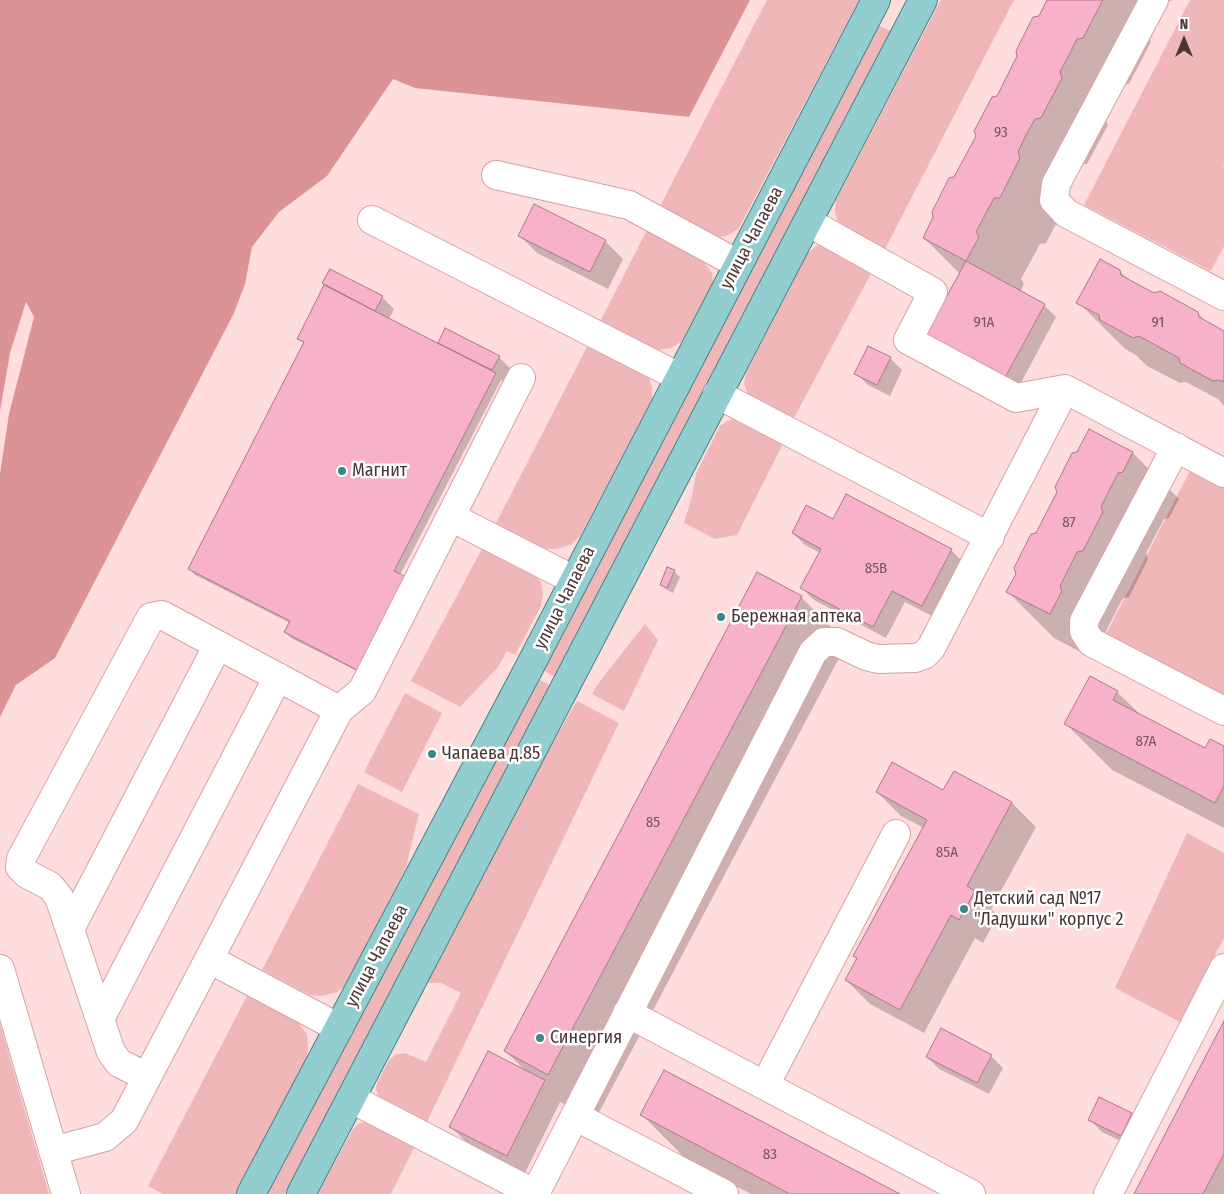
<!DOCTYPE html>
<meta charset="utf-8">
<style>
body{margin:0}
#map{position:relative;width:1224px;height:1194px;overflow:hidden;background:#fdd;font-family:"Fira Sans Condensed",sans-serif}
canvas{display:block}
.north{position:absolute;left:1159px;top:15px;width:50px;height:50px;-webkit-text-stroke:4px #fff;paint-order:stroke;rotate:0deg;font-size:14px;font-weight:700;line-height:20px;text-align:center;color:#4b3536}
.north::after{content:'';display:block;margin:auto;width:18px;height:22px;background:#4b3536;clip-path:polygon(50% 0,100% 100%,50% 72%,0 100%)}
</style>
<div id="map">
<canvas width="1224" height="1194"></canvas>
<div class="north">N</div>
</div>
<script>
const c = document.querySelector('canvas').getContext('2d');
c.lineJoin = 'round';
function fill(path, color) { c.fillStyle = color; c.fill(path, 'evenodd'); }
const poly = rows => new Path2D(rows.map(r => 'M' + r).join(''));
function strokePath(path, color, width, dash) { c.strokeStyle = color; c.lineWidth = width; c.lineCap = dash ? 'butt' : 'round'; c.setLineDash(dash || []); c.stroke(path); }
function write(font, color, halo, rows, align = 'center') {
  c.font = font + ' "Fira Sans Condensed",sans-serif'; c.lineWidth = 5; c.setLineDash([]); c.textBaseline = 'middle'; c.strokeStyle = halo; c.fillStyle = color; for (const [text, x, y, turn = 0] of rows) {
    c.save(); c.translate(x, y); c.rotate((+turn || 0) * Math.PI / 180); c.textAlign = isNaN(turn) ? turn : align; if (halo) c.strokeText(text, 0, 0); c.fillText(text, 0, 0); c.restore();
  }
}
const green = poly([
 [767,0,859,0,739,228,729,235,719,237,710,236,659,208],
 [941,0,1014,0,885,249,845,228,837,220,835,211,836,200],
 [1190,0,1224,0,1224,163,1223,166,1224,167,1224,246,1211,271,1084,205],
 [878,25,892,32,555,677,541,669],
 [648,228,699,255,712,273,713,283,681,342,671,348,659,350,648,347,600,322],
 [825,243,874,268,793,420,748,395,744,384,746,373,808,253,816,246],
 [589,343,648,375,652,386,652,399,580,536,572,544,557,549,547,549,536,546,495,525],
 [736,418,785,440,737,535,715,539,684,523,692,496,696,474,720,426,727,421],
 [1193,465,1224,482,1224,700,1104,638],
 [483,547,534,574,541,582,543,594,541,606,515,655,507,651,498,667,460,707,411,681],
 [645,624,658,640,624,711,592,694,600,681],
 [537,679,551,685,285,1194,268,1194],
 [405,693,442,713,402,792,364,772],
 [577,701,619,723,425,1126,385,1104,379,1097,376,1089,377,1083,389,1060,395,1055,405,1053,426,1062,461,993,441,983,413,983],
 [358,784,419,814,406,867,348,984,337,992,322,996,310,995,262,970],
 [1187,833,1224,853,1224,938,1180,1022,1115,988],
 [247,996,296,1020,307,1034,308,1049,305,1064,237,1194,163,1194,148,1186],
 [0,1024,49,1194,0,1194],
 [368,1121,416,1144,391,1194,318,1194,353,1129,358,1124]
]);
const forest = poly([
 [0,0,750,0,689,117,415,88,393,79,327,176,279,212,252,247,245,284,234,313,55,658,16,685,0,717,0,474,9,414,34,317,26,302,10,353,0,411]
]);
const shadow = poly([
 [1048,0,1173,0,1167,2,1148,37,1151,42,1129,84,1123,85,1105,119,1108,125,1087,164,1082,164,1063,199,1066,205,1046,243,1040,244,1021,279,1024,284,1020,292,1044,305,1056,317,1014,396,960,274,924,238],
 [519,235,605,241,623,259,608,289,537,253],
 [1119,271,1130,281,1154,294,1198,313,1208,324,1224,332,1224,406,1218,399,1186,382,1180,383,1147,366,1137,356,1124,348,1078,302],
 [324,283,382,297,394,309,389,319,444,347,439,342,499,357,511,369,504,381,501,380,400,575,365,675,291,638,285,632,290,623,195,575,190,569,305,344,298,338,326,285],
 [869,348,890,358,902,370,890,396,868,385,856,373],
 [1090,431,1133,453,1179,499,1169,518,1164,519,1146,553,1148,559,1129,597,1123,598,1105,633,1107,638,1096,660,1054,638,1008,592],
 [847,495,951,550,963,562,934,617,905,602,886,638,814,600,802,588,820,553,805,545,793,533,833,521],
 [674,571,680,577,673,593,667,590,661,584],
 [801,597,847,643,595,1120,560,1102,525,1173,469,1145,451,1127,526,1071,505,1051],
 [1117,692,1143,717,1206,750,1224,747,1224,828,1112,770,1066,724],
 [954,772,1012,803,1036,827,991,909,998,915,983,943,975,938,924,1033,870,1004,846,980,858,959,854,956,924,828,901,816,877,792,944,792],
 [1224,1024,1224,1194,1136,1194],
 [991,1056,1003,1068,989,1094,939,1069,927,1057],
 [1131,1114,1143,1126,1133,1147,1102,1132,1090,1120],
 [642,1115,898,1194,751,1194,688,1161]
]);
const building = poly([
 [1047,0,1103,0,1083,38,1077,39,1069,55,1060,72,1062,78,1041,118,1035,119,1026,135,1018,152,1020,158,1000,198,994,198,976,232,979,237,966,261,923,238,933,217,932,212,949,178,954,177,976,136,974,131,992,97,997,96,1017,56,1016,51,1033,17,1039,16,1047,0],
 [534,204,606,240,590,272,518,236,534,204],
 [1100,259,1120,270,1121,275,1137,284,1154,293,1160,291,1198,312,1199,317,1224,331,1224,382,1219,380,1213,381,1180,363,1179,358,1139,336,1133,338,1100,320,1099,315,1076,303,1100,259],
 [966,261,1045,304,1001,385,922,342,966,261],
 [330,269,383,296,375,311,322,283,330,269],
 [324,285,496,373,394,571,406,577,359,671,284,632,290,621,188,569,304,342,297,339,324,285],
 [445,328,500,356,492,370,438,343,445,328],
 [868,346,891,357,877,385,854,374,868,346],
 [1089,429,1133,452,1123,472,1118,473,1101,507,1103,512,1083,551,1077,552,1060,586,1062,591,1050,614,1006,592,1016,574,1014,568,1031,534,1036,533,1057,492,1055,487,1072,453,1077,452,1089,429],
 [846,494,952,549,922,606,892,591,873,627,800,588,821,549,792,533,806,505,833,519,846,494],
 [667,567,675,570,667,588,660,585,667,567],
 [757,572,802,596,548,1075,504,1051,757,572],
 [1090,676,1118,691,1113,700,1205,748,1210,739,1224,746,1224,786,1215,803,1064,724,1090,676],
 [892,762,943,790,954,771,1012,802,967,886,975,891,959,920,951,915,900,1010,845,980,857,958,853,956,927,820,876,792,892,762],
 [1224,1021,1224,1154,1203,1194,1134,1194,1224,1021],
 [941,1028,992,1055,977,1083,926,1057,941,1028],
 [488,1051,545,1080,507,1156,449,1127,488,1051],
 [664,1070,900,1194,790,1194,640,1115,664,1070],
 [1099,1097,1132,1113,1121,1136,1088,1120,1099,1097]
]);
const minor = poly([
 [1154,0,1056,184,1054,200,1066,213,1224,296],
 [496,175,629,205,738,264],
 [372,220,679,377],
 [808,222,933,292,908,340,1016,398,1065,389],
 [717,394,990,537],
 [1176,447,1084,621,1084,631,1091,642,1224,711],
 [451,517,574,580],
 [70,929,218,645],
 [209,959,339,710,362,691,521,378],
 [0,969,66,1194],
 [627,1013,971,1194],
 [100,1019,278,677],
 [147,1077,119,1063,111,1052,59,897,50,886,27,874,20,867,21,859,151,617,162,615,339,710],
 [765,1085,896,834],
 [352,1099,535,1194,813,652,824,642,837,642,866,656,878,659,915,658,924,655,931,648,1065,389,1224,473],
 [575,1116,724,1194],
 [53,1151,105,1137,124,1121,209,959,339,1028],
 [1108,1194,1224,968]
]);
const major = poly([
 [251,1194,529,668,876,0],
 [301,1194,923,0]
]);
const markers = [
 [342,471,5,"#3d8687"],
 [721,617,5,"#3d8687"],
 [432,754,5,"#3d8687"],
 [964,909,5,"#3d8687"],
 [540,1038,5,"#3d8687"]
];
const numberNames = [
 ["93",1001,133],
 ["91А",984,323],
 ["91",1158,323],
 ["87",1069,523],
 ["85В",876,569],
 ["87А",1146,742],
 ["85",653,823],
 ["85А",947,853],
 ["83",770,1155]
];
const streetNames = [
 ["улица Чапаева",752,238,-62],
 ["улица Чапаева",565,598,-63],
 ["улица Чапаева",377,956,-62]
];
const poiNames = [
 ["Магнит",352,471],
 ["Бережная аптека",731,617],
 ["Чапаева д.85",442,754],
 ["Детский сад №17",974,899],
 ["\"Ладушки\" корпус 2",974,920],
 ["Синергия",550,1038]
];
fill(green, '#f0b7b9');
fill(forest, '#db9396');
fill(shadow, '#0003');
fill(building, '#f7b1c9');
strokePath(building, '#a87989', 1);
strokePath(minor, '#d5a1a2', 30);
strokePath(major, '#4a8385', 30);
strokePath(minor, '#fff', 28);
strokePath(major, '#92cecf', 28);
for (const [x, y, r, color] of markers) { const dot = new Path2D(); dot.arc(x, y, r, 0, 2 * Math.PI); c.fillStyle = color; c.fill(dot); strokePath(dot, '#fff', 2); }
write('15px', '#76545b', null, numberNames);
write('18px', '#4b3536', '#fff', streetNames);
write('18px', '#4b3536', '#fff', poiNames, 'left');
</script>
